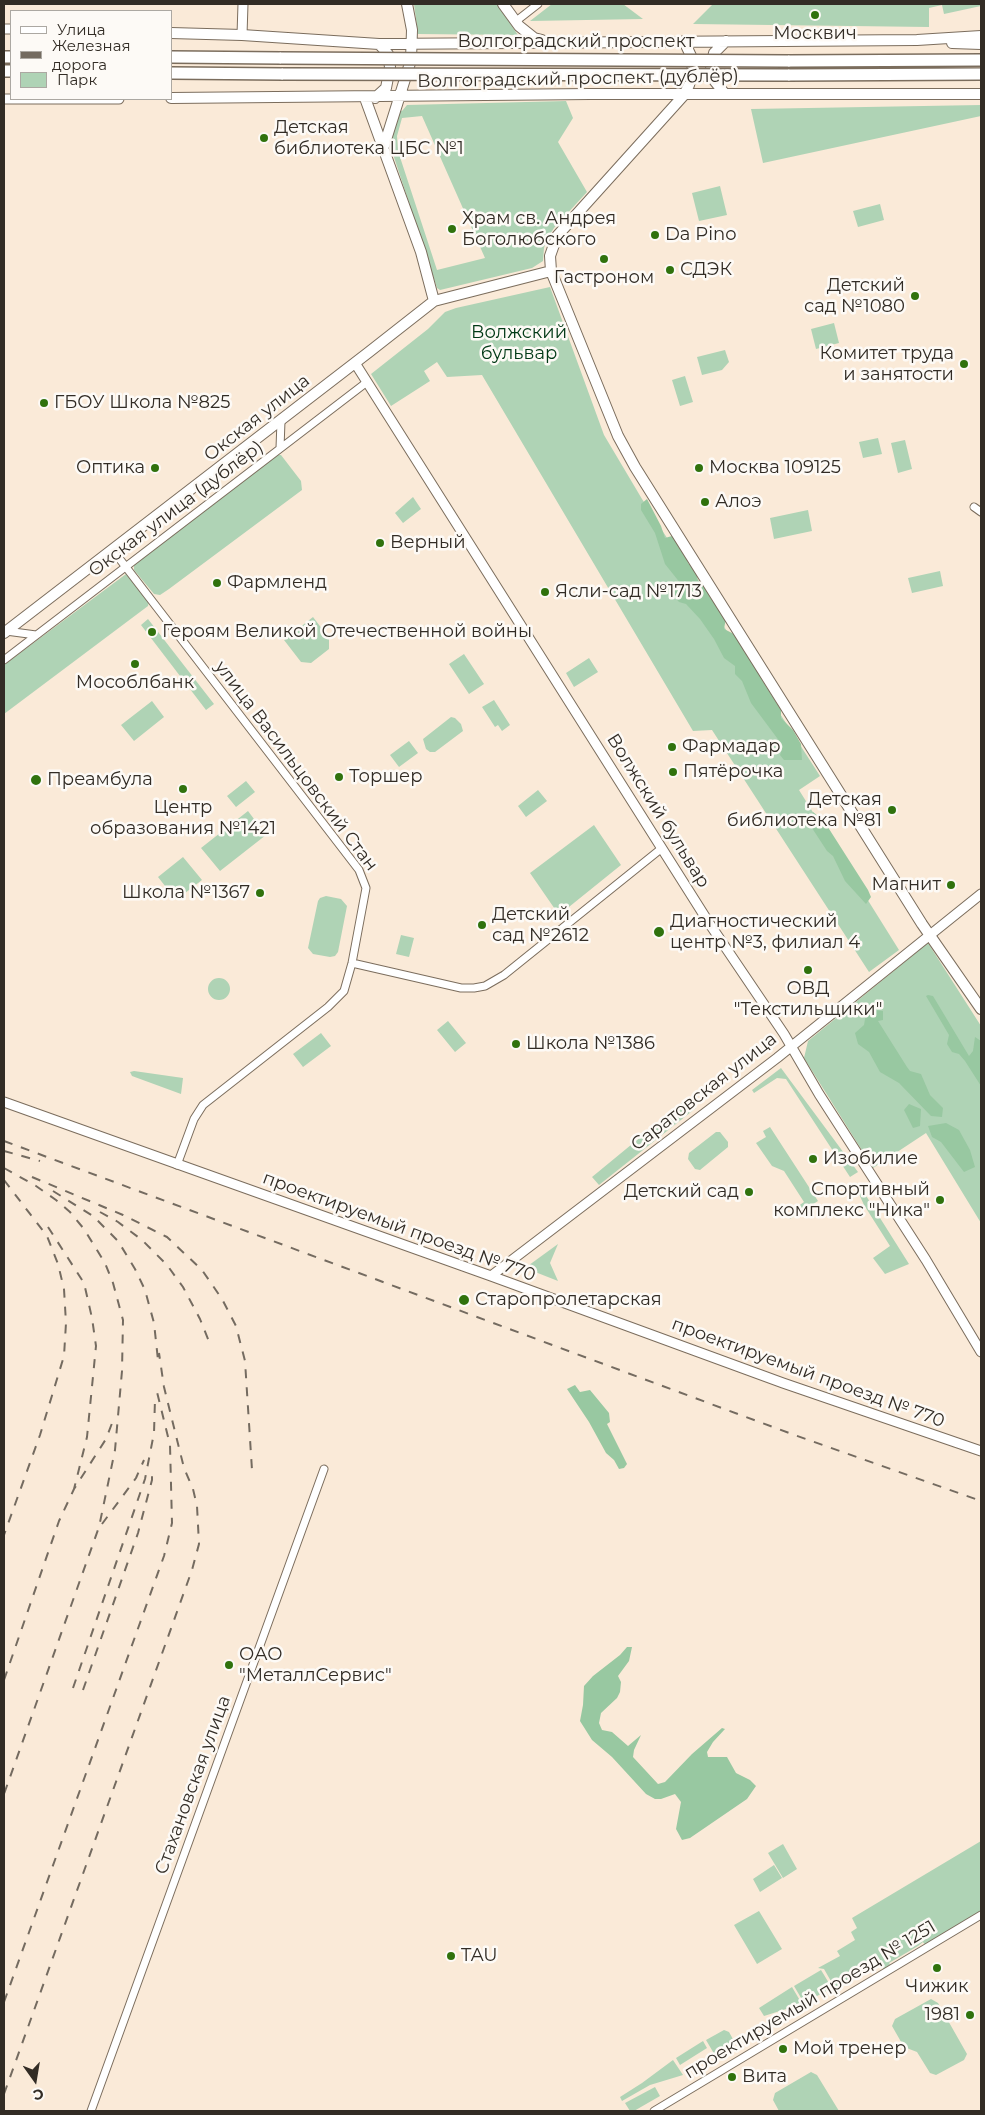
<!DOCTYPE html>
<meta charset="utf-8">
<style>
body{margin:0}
#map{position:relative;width:985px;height:2115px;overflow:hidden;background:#faead8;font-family:Montserrat,sans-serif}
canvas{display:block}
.frame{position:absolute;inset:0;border:5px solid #322c25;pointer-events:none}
.legend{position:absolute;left:10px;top:10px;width:162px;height:90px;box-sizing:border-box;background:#fdfaf6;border:1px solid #aca8a2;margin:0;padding:6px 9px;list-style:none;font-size:15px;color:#322c25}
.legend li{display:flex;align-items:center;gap:10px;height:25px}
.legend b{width:25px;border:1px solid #aca8a2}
.north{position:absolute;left:10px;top:2055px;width:50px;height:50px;-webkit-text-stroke:4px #fdfaf6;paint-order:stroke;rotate:167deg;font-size:14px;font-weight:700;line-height:20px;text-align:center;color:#322c25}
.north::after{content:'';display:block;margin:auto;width:18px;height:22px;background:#322c25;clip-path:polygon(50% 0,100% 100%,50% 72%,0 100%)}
</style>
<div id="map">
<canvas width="985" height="2115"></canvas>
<div class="frame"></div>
<ul class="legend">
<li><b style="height:6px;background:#fff"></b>Улица</li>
<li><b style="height:6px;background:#746b60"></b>Железная дорога</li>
<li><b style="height:14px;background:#afd3b5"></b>Парк</li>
</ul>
<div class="north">С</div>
</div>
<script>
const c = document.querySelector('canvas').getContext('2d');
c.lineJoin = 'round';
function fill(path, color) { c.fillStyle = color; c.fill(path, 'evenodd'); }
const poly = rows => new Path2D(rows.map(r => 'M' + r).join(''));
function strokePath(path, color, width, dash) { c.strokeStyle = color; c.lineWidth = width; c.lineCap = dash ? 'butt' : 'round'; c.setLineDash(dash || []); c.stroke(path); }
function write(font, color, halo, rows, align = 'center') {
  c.font = font + ' Montserrat,sans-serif'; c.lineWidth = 5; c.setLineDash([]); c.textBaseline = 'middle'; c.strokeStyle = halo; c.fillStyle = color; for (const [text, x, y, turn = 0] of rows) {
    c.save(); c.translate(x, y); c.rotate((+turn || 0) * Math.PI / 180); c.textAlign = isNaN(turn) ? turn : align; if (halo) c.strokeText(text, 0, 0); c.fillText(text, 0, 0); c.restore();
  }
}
const green = poly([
 [414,4,497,4,518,35,418,34],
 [552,4,623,4,643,19,530,21],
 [713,4,981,4,981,6,944,14,942,5,929,8,929,27,693,24],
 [566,101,573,118,558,142,587,192,554,228,547,239,544,248,543,261,532,268,440,290,437,288,389,142,399,110,402,111,407,105],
 [422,116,485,258,437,270,398,151,397,136,402,118],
 [981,105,981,116,763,163,751,109],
 [720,186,727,215,699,221,692,193],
 [880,204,884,220,858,227,853,211],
 [550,287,604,435,642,499,820,776,799,790,899,950,869,972,712,730,693,731,482,375,447,377,437,362,424,371,430,381,391,406,371,374,428,329,445,312,456,308],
 [834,323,839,343,816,349,811,329],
 [725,350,729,362,722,370,702,375,697,357],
 [685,376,693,402,680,406,672,380],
 [878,438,882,454,863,458,859,442],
 [905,440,912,469,898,473,891,443],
 [278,455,281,455,301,481,302,490,169,589,160,595,154,594,134,570,134,564],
 [413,497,421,509,403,523,395,513],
 [808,510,812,531,774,539,770,518],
 [940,571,943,586,912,593,908,578],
 [126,574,149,601,148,606,4,714,4,665],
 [313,617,329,638,329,649,311,663,301,662,284,640],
 [148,619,214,704,206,710,141,625],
 [464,654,484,684,469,694,449,664],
 [589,658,598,672,574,687,566,673],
 [494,700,510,725,502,731,498,725,495,727,482,707],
 [152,701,164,717,134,741,121,725],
 [451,717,455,718,461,724,463,731,435,752,430,752,426,749,423,739],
 [409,741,418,753,399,767,390,755],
 [246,781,255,792,236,807,227,796],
 [538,790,547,801,526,817,518,806],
 [248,811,266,835,220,871,201,848],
 [594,825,621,865,559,915,530,873],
 [183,857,202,880,176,900,158,877],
 [326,896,341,899,347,906,338,952,335,956,330,957,313,954,308,948,318,901,320,898],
 [401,935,414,938,409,957,396,954],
 [928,943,981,1026,981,1223,926,1133,873,1168,804,1058,808,1041],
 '208 989a11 11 0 1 1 22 0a11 11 0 1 1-22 0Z',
 [448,1021,466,1043,455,1052,437,1030],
 [321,1033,331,1046,303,1067,293,1054],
 [781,1068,858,1172,850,1177,786,1079,777,1078,754,1093,752,1090],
 [134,1071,183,1078,181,1094,132,1076,130,1072],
 [688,1098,696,1108,599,1185,592,1177],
 [770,1127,818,1201,790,1219,787,1214,804,1202,784,1171,772,1166,756,1143,766,1137,763,1131],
 [716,1132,720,1132,728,1142,728,1147,700,1170,695,1169,688,1159,689,1153],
 [858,1183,909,1264,885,1274,873,1258,890,1246,864,1205,855,1185],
 [558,1244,550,1263,558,1281,525,1268],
 [981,1841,981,1912,925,1945,923,1942,918,1946,889,1963,891,1966,884,1970,879,1964,836,1990,824,1969,818,1968,840,1956,837,1951,855,1940,851,1932,857,1928,852,1918],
 [783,1844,797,1869,783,1878,768,1853],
 [774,1865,782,1878,760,1892,753,1879],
 [759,1911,782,1949,757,1964,734,1925],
 [821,1970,832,1988,804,2003,794,1986],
 [792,1987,802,2004,764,2016,759,2008],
 [931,1999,938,2003,967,2054,964,2060,936,2075,930,2073,917,2052,904,2047,892,2026,895,2019],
 [724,2030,729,2032,734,2041,716,2057,706,2040],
 [703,2041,707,2048,680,2065,676,2058],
 [673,2060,683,2075,650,2085,622,2101,620,2097,642,2083],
 [811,2072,817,2075,839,2111,779,2111,773,2100,775,2093],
 [655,2087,660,2096,634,2111,630,2111,625,2103]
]);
const forest = poly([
 [647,499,661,526,665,538,672,536,678,544,687,557,688,563,695,569,698,580,708,590,709,596,726,618,724,629,738,636,760,671,762,680,781,710,781,718,793,730,801,744,802,760,784,760,780,755,783,746,751,703,742,681,735,674,735,666,724,658,714,639,700,619,686,604,679,602,672,594,675,588,681,584,665,564,655,533,641,510,641,504],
 [813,812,824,821,868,890,871,897,866,904,845,881,833,856,827,851,812,828,811,820],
 [928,995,933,996,969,1056,973,1051,975,1037,981,1041,981,1086,965,1061,959,1054,952,1052,947,1044,949,1035,926,996],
 [875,1010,883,1011,883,1020,878,1021,907,1067,910,1071,921,1074,930,1095,943,1108,942,1117,931,1116,899,1083,880,1072,869,1052,858,1044,855,1033,864,1025,866,1013],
 [909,1104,921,1109,920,1126,913,1128,904,1110],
 [946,1123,959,1130,970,1150,975,1167,964,1172,941,1142,932,1137,928,1126],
 [575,1385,580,1392,590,1390,609,1413,610,1422,607,1424,627,1464,624,1468,619,1469,614,1460,606,1453,589,1422,567,1389],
 [627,1647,632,1647,629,1661,618,1676,621,1682,620,1692,617,1698,601,1713,599,1723,602,1730,612,1732,628,1746,641,1735,634,1750,633,1757,658,1784,665,1782,692,1754,722,1728,725,1729,713,1742,707,1752,708,1757,727,1757,736,1773,750,1780,756,1786,747,1799,690,1838,682,1840,676,1829,681,1802,675,1794,661,1799,655,1799,646,1794,612,1757,592,1740,580,1721,583,1705,584,1686,593,1676,620,1655]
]);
const minor = poly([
 [515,22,538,4],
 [280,448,281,421],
 [974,507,981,512],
 [112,549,359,870,366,888,352,963,344,991,328,1007,203,1105,194,1119,177,1165],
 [6,631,36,635],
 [4,660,367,382],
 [352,963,461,988,474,988,485,986,504,975,662,848],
 [91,2111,324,1469],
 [654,2111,981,1915]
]);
const tertiary = poly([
 [4,29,11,29],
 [242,35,243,4],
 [4,99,119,99],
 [355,363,709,923,784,1034,819,1094,926,1260,981,1352],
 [4,1102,491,1276,783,1383,981,1451],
 [491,1276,777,1058,981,894]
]);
const secondary = poly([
 [503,4,519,26,534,38,542,40],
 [171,33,242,35,379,44,917,40,981,36],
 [684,41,691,56,693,71,689,85,684,95,557,236,550,256,551,271,618,436,635,467,922,924,981,1009],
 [952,43,981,44],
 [725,94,713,79,711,66,714,53,726,41],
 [171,98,590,94,981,94],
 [365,98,421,252,434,301],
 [375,98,386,88,390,67,388,54,379,44],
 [384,146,411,60,412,30,407,4],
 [4,633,369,352,434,301,551,271]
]);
const primary = poly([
 [4,57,11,57],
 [171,57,281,58],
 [788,61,981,60],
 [4,71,11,71],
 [171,73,283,74],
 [788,75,981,74]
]);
const rail = poly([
 [4,1141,789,1433,981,1501],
 [4,1151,40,1161],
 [4,1168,36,1186,56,1200,70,1212,84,1229,105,1263,113,1283,123,1320,122,1371,115,1450,99,1527,4,1794],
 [32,1177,123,1215,167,1237,202,1270,222,1299,236,1326,245,1361,252,1470],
 [4,1180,47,1236,58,1264,64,1289,66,1323,64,1356,40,1435,4,1535],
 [53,1191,93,1216,118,1241,135,1269,145,1290,154,1323,158,1360],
 [100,1212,118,1222,142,1240,167,1265,183,1287,200,1319,210,1344],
 [48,1227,84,1283,92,1318,96,1346,87,1437,74,1489],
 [102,1524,136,1478,144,1460],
 [4,1680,59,1521,74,1489,106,1439,114,1418],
 [73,1688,145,1479,154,1433,155,1399],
 [83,1690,138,1533,152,1480,152,1470],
 [4,2002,164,1556,172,1523,170,1445,156,1388],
 [4,2094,192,1570,199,1544,197,1506,193,1489,184,1468,164,1387,159,1353]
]);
const primaryBridge = poly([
 [281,58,788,61],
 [283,74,788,75]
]);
const markers = [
 [815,15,5,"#30720d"],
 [264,138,5,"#30720d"],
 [452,229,5,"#30720d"],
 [655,235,5,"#30720d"],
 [604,259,5,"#30720d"],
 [670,270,5,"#30720d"],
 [915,296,5,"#30720d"],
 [964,364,5,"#30720d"],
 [44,403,5,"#30720d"],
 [155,468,5,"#30720d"],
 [699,468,5,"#30720d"],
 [705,502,5,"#30720d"],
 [380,543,5,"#30720d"],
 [217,583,5,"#30720d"],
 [545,592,5,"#30720d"],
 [152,632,5,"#30720d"],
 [135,664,5,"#30720d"],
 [672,747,5,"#30720d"],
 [673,772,5,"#30720d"],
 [339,777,5,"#30720d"],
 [36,780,6,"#30720d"],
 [183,789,5,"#30720d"],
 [892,810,5,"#30720d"],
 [951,885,5,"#30720d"],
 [260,893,5,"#30720d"],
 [482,925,5,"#30720d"],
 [659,932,6,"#30720d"],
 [808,970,5,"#30720d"],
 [516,1044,5,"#30720d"],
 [813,1159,5,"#30720d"],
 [749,1192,5,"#30720d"],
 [940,1200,5,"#30720d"],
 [464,1300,6,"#30720d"],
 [229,1665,5,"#30720d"],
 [451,1956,5,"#30720d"],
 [937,1968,5,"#30720d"],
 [970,2015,5,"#30720d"],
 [783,2049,5,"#30720d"],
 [732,2077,5,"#30720d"]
];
const poiNames = [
 ["Москвич",815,34,"center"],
 ["Детская",274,128],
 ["библиотека ЦБС №1",274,149],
 ["Храм св. Андрея",462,219],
 ["Боголюбского",462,240],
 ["Da Pino",665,235],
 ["СДЭК",680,270],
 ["Гастроном",604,278,"center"],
 ["Детский",905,286,"right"],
 ["сад №1080",905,307,"right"],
 ["Комитет труда",954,354,"right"],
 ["и занятости",954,375,"right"],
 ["ГБОУ Школа №825",54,403],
 ["Оптика",145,468,"right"],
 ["Москва 109125",709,468],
 ["Алоэ",715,502],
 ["Верный",390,543],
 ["Фармленд",227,583],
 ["Ясли-сад №1713",555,592],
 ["Героям Великой Отечественной войны",162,632],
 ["Мособлбанк",135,683,"center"],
 ["Фармадар",682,747],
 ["Пятёрочка",683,772],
 ["Торшер",349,777],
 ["Преамбула",47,780],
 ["Детская",882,800,"right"],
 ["библиотека №81",882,821,"right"],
 ["Центр",183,808,"center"],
 ["образования №1421",183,829,"center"],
 ["Магнит",941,885,"right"],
 ["Школа №1367",250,893,"right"],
 ["Детский",492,915],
 ["сад №2612",492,936],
 ["Диагностический",670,922],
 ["центр №3, филиал 4",670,943],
 ["ОВД",808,989,"center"],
 ["\"Текстильщики\"",808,1010,"center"],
 ["Школа №1386",526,1044],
 ["Изобилие",823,1159],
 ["Спортивный",930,1190,"right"],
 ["комплекс \"Ника\"",930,1211,"right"],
 ["Детский сад",739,1192,"right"],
 ["Старопролетарская",475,1300],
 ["ОАО",239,1655],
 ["\"МеталлСервис\"",239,1676],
 ["TAU",461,1956],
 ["Чижик",937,1987,"center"],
 ["1981",960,2015,"right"],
 ["Мой тренер",793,2049],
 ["Вита",742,2077]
];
const streetNames = [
 ["Волгоградский проспект",576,42],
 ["Волгоградский проспект (дублёр)",578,79,-1],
 ["Окская улица",257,418,-38],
 ["Окская улица (дублёр)",176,509,-37],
 ["улица Васильцовский Стан",296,766,53],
 ["Волжский бульвар",658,811,58],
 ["Саратовская улица",704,1092,-38],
 ["проектируемый проезд № 770",399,1227,20],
 ["проектируемый проезд № 770",808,1373,20],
 ["Стахановская улица",193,1785,-70],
 ["проектируемый проезд № 1251",810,2000,-31]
];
const parkNames = [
 ["Волжский",519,333],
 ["бульвар",519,354]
];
fill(green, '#afd3b5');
fill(forest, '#98c8a1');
strokePath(minor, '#7b6d5d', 9);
strokePath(tertiary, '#7b6d5d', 11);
strokePath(secondary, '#7b6d5d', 12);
strokePath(primary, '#7b6d5d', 14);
strokePath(minor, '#fff', 7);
strokePath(tertiary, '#fff', 9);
strokePath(secondary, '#fff', 10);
strokePath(primary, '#fff', 11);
strokePath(rail, '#746b60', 2, [9, 9]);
strokePath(primaryBridge, '#7b6d5d', 14, []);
strokePath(primaryBridge, '#fff', 11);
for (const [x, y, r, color] of markers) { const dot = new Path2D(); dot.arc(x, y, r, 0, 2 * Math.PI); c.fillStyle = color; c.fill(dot); strokePath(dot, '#fdfaf6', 2); }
write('18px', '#322c25', '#fdfaf6', poiNames, 'left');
write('18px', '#322c25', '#fdfaf6', streetNames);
write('18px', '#003915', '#fdfaf6', parkNames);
</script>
